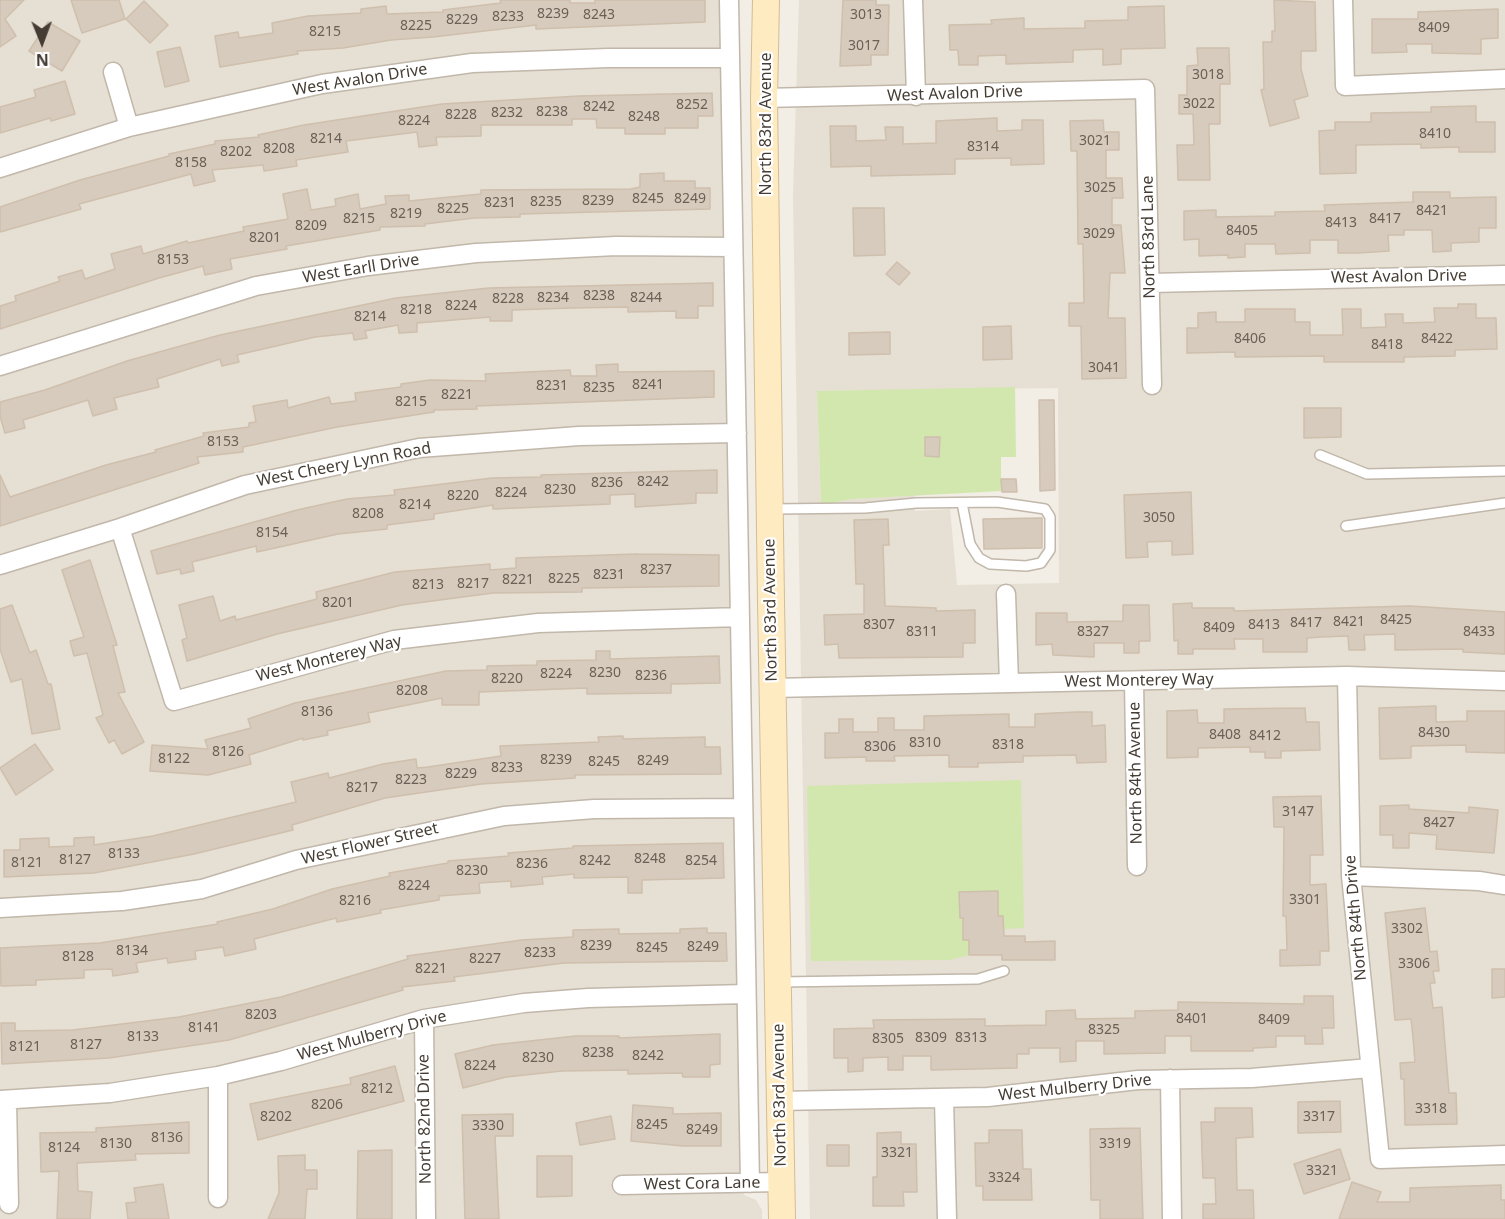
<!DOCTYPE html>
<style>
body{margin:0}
#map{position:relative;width:1505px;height:1219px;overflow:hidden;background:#f2ede5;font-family:"Noto Sans",sans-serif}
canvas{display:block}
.north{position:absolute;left:12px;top:12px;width:60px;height:60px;-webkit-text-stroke:4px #fff;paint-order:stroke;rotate:179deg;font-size:16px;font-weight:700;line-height:24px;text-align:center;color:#453d34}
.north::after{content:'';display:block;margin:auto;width:21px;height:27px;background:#453d34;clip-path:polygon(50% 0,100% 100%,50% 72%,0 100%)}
</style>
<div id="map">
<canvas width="1505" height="1219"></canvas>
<div class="north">N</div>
</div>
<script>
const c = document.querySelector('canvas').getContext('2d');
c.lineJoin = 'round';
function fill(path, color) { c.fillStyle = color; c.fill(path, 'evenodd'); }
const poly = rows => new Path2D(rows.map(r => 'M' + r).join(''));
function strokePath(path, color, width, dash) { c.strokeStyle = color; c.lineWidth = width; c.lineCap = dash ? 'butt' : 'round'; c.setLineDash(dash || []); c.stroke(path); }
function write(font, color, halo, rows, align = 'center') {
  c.font = font + ' "Noto Sans",sans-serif'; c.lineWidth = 4.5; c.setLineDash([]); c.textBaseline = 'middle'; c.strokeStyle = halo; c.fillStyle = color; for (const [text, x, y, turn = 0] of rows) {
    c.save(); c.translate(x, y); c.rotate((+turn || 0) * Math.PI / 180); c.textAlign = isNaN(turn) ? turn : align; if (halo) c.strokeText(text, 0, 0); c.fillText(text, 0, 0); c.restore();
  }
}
const residential = poly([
 [0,0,723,0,744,1195,756,1200,762,1210,762,1219,0,1219],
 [799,0,1505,0,1505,1219,810,1219,793,196],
 [1058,388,1059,583,957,585,950,509,915,511,915,495,852,499,821,505,817,391]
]);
const green = poly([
 [1015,387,1016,457,1001,457,1001,491,852,499,821,505,817,391],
 [1021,780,1024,928,1004,929,1003,916,998,916,998,891,960,892,960,917,963,918,963,940,969,940,969,955,950,960,811,961,807,786]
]);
const building = poly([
 [0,0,24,0,5,19,16,36,0,47,0,0],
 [71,0,119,0,125,19,82,33,71,0],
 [500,0,570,0,570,3,595,3,595,0,705,0,705,22,536,29,536,25,433,37,391,40,343,48,297,51,298,54,220,67,215,36,238,32,239,38,273,33,272,23,308,16,361,13,361,9,386,6,387,14,443,12,443,10,501,3,500,0],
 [843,0,876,0,876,5,889,5,888,55,871,55,871,65,840,66,843,0],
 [1274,0,1315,2,1316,51,1301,51,1301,69,1308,96,1294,100,1299,118,1270,126,1261,90,1264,89,1263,42,1272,42,1272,31,1275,31,1274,0],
 [144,1,168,25,150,43,126,19,144,1],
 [1164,6,1165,48,1121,49,1121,64,1103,65,1103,49,1073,50,1073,62,1006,64,1006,55,978,56,978,65,959,65,958,50,950,50,949,25,992,24,991,20,1024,18,1024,29,1085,28,1085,21,1128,20,1128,7,1164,6],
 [1498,9,1498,38,1481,39,1481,54,1432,53,1432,44,1406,44,1407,52,1372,53,1372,19,1418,19,1418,12,1498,9],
 [48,22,80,41,62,71,29,51,48,22],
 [180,47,189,81,165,87,157,52,180,47],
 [1197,48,1229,48,1230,84,1220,84,1220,124,1209,124,1210,180,1178,180,1177,145,1194,145,1193,114,1179,114,1179,95,1187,95,1187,66,1198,65,1197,48],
 [65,81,75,114,51,121,50,118,0,133,0,107,36,97,34,90,65,81],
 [712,93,713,116,698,116,698,128,665,128,665,134,625,134,625,128,597,128,596,119,572,119,572,125,481,125,481,136,436,137,437,145,419,147,417,132,346,141,348,152,296,160,297,166,264,171,263,165,212,170,215,181,194,186,191,174,79,204,81,209,0,232,0,207,80,180,169,156,169,154,215,144,215,141,259,137,258,135,304,125,442,104,579,96,712,93],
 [1476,106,1476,122,1495,122,1495,152,1459,152,1459,147,1421,148,1421,144,1356,145,1356,173,1320,174,1319,131,1335,130,1335,122,1371,122,1371,113,1431,112,1431,107,1476,106],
 [997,118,997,131,1022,130,1022,120,1043,120,1044,164,1011,165,1011,158,955,159,955,174,871,176,871,166,831,167,830,126,856,126,856,141,886,140,885,127,903,127,903,144,936,143,936,121,997,118],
 [1103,120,1104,132,1119,132,1119,150,1106,150,1106,178,1122,178,1123,198,1112,198,1112,225,1121,225,1125,273,1110,273,1108,318,1125,318,1126,378,1082,379,1081,326,1069,326,1069,303,1084,303,1083,244,1078,244,1077,151,1071,151,1070,121,1103,120],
 [664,173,664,181,695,181,695,188,710,188,710,209,520,214,520,217,474,218,425,224,425,226,380,227,380,230,286,246,287,249,230,259,232,269,205,275,203,266,159,278,0,329,0,306,16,301,15,296,60,281,58,277,82,270,85,279,115,269,111,254,141,246,143,254,187,241,188,243,244,231,243,227,288,219,283,194,307,189,311,210,336,206,335,199,358,194,360,209,386,204,385,196,409,195,409,201,481,194,481,190,631,189,640,187,640,174,664,173],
 [1413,192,1450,192,1450,198,1496,197,1496,228,1479,228,1479,242,1451,243,1451,251,1433,252,1432,230,1404,230,1404,235,1388,235,1389,251,1358,253,1338,253,1338,240,1310,240,1310,253,1276,254,1275,244,1245,244,1245,257,1228,258,1228,255,1199,256,1199,239,1184,240,1184,211,1216,210,1216,217,1275,216,1275,212,1325,211,1324,205,1413,202,1413,192],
 [853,208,884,208,885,255,854,256,853,208],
 [897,262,910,273,899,285,886,274,897,262],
 [713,283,713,306,698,306,698,318,676,318,676,311,628,312,628,307,572,308,512,310,512,321,490,321,490,317,417,323,417,332,399,333,398,325,365,331,367,338,354,340,353,333,315,337,237,355,239,362,222,366,220,359,157,379,159,387,114,398,117,409,93,416,88,400,23,420,25,428,5,433,0,416,0,402,45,390,127,361,220,335,396,298,489,288,713,283],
 [1458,304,1476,304,1476,318,1496,318,1497,349,1455,350,1455,356,1404,357,1404,362,1324,362,1324,356,1235,357,1235,352,1187,353,1187,328,1198,328,1198,313,1216,312,1216,322,1245,322,1245,309,1295,309,1295,322,1310,322,1310,335,1343,335,1342,309,1361,309,1361,328,1386,327,1385,314,1403,314,1403,323,1435,322,1434,308,1458,308,1458,304],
 [1011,326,1012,359,983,360,983,327,1011,326],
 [890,332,890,354,849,355,849,333,890,332],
 [618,364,618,372,714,371,714,397,476,406,477,409,434,410,434,412,337,427,243,447,243,452,197,457,199,463,0,526,0,475,10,497,106,465,156,452,155,450,204,436,203,433,249,427,249,423,256,422,253,406,287,400,288,408,329,397,331,404,356,401,355,393,401,387,401,384,430,380,486,381,485,374,570,370,571,376,597,376,596,365,618,364],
 [1039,400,1054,400,1055,490,1040,491,1039,400],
 [1304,408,1341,408,1341,437,1304,438,1304,408],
 [925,437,940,437,939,457,925,456,925,437],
 [717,470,717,493,696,493,696,503,635,507,635,494,610,495,610,504,493,509,493,505,434,514,434,519,387,525,387,529,338,534,257,552,256,546,192,562,194,571,181,574,180,569,157,574,151,551,297,510,347,499,395,495,394,490,492,478,541,477,541,475,717,470],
 [1001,479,1016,479,1017,492,1002,492,1001,479],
 [1191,492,1193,554,1172,555,1172,541,1147,542,1148,557,1126,558,1124,495,1191,492],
 [1042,518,1042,548,984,549,983,519,1042,518],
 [888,519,889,545,883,545,885,606,936,608,936,611,975,610,975,643,963,643,963,657,839,658,838,644,825,645,824,615,864,614,864,584,856,584,854,520,888,519],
 [637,554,719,555,719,586,582,588,582,592,493,593,402,605,277,634,187,661,182,640,187,638,179,605,213,596,220,621,235,616,236,620,317,599,316,592,395,572,490,564,490,570,516,568,516,558,637,554],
 [90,560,117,645,113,646,125,692,118,693,144,742,122,754,114,740,109,743,96,718,103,715,87,653,74,656,70,641,84,637,62,570,90,560],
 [1192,603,1192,608,1234,608,1234,611,1410,606,1505,612,1505,654,1463,652,1463,649,1395,650,1395,634,1364,635,1365,650,1349,650,1348,636,1320,637,1307,638,1307,652,1263,652,1263,639,1234,639,1235,649,1193,649,1193,654,1178,654,1178,640,1174,641,1173,604,1192,603],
 [12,605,30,653,36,650,48,684,51,684,60,729,32,734,22,679,11,682,0,649,0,609,12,605],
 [1123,605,1149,605,1150,641,1139,641,1139,653,1124,653,1124,643,1094,643,1094,657,1053,655,1052,644,1036,645,1036,613,1067,613,1067,622,1123,621,1123,605],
 [596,651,610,651,610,659,719,656,720,683,671,684,671,693,587,694,587,688,479,692,479,705,442,705,442,698,368,713,370,722,327,731,328,735,303,740,303,738,249,755,251,764,208,775,150,771,152,745,208,749,205,740,251,728,248,719,295,703,446,671,487,670,487,666,537,665,537,661,596,660,596,651],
 [1436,706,1436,722,1467,721,1467,711,1505,711,1505,753,1466,752,1466,745,1411,746,1411,758,1380,759,1379,708,1436,706],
 [1305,708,1306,722,1319,722,1320,750,1281,751,1281,758,1265,758,1265,752,1250,752,1250,747,1198,748,1198,757,1167,758,1167,711,1197,710,1198,723,1224,723,1224,709,1305,708],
 [1076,712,1092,712,1092,726,1105,725,1106,762,1077,763,1076,755,1023,756,1023,762,978,763,978,767,949,767,949,755,894,756,895,761,866,761,866,757,825,758,825,733,839,733,839,719,853,719,853,732,878,732,878,718,894,718,894,730,924,730,924,716,1009,714,1009,727,1035,727,1035,714,1076,712],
 [623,736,623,739,705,737,705,747,720,747,721,774,575,775,575,778,481,784,385,798,292,825,293,830,194,854,94,873,4,877,4,850,20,850,20,839,49,838,49,847,74,846,74,838,94,837,94,845,153,836,296,802,291,782,328,773,329,778,383,764,416,759,417,768,428,767,501,756,500,746,599,742,598,737,623,736],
 [35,744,53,770,16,795,0,768,35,744],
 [1321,796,1323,855,1310,855,1310,885,1326,884,1329,951,1320,951,1320,965,1280,966,1280,950,1287,950,1286,916,1283,916,1284,827,1274,827,1273,797,1321,796],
 [1409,805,1409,809,1469,813,1469,807,1498,810,1494,853,1436,849,1437,835,1409,833,1409,848,1393,848,1393,835,1380,835,1380,806,1409,805],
 [723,843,724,878,642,880,642,893,628,893,628,877,574,878,574,874,542,877,543,884,511,887,511,881,479,883,480,893,439,896,439,900,380,910,381,913,337,922,336,918,254,939,256,949,225,956,223,947,195,951,196,959,168,963,167,958,136,963,138,972,113,976,112,969,84,970,84,978,36,980,36,985,1,986,0,948,100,943,218,924,217,922,273,909,332,889,390,876,389,873,448,863,448,861,509,856,508,853,573,848,573,846,723,843],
 [998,891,998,916,1003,916,1004,936,1025,936,1025,942,1055,941,1055,960,1002,960,1002,955,969,955,969,940,963,940,963,918,960,918,959,892,998,891],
 [1425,908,1430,952,1437,951,1439,971,1433,971,1435,983,1430,983,1433,1008,1442,1007,1449,1093,1456,1093,1457,1124,1405,1125,1404,1079,1401,1079,1400,1063,1415,1062,1413,1037,1411,1019,1395,1020,1385,913,1425,908],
 [707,928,707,933,726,933,727,961,564,963,454,977,455,981,402,987,403,990,229,1040,109,1058,2,1064,1,1023,15,1023,15,1031,73,1030,179,1017,281,997,408,959,407,956,522,940,573,937,573,930,619,929,619,934,680,933,680,929,707,928],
 [1492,969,1505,969,1505,997,1492,998,1492,969],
 [1304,996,1333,996,1334,1028,1322,1028,1323,1044,1305,1044,1305,1036,1276,1036,1276,1047,1253,1048,1253,1051,1191,1051,1191,1036,1165,1036,1165,1053,1104,1054,1104,1041,1076,1041,1076,1061,1060,1062,1060,1048,1029,1048,1029,1054,1017,1054,1017,1068,931,1070,931,1056,903,1056,903,1070,888,1070,888,1057,863,1058,863,1071,848,1072,848,1058,834,1058,834,1029,874,1028,873,1020,985,1019,985,1026,1046,1025,1046,1011,1075,1010,1076,1019,1135,1018,1135,1011,1178,1010,1178,1002,1304,1004,1304,996],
 [720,1034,720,1064,710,1065,710,1077,683,1077,682,1073,628,1074,628,1070,562,1071,506,1077,463,1088,455,1054,493,1045,576,1036,619,1036,619,1038,720,1034],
 [395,1066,404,1101,258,1140,250,1104,351,1084,350,1078,395,1066],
 [1340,1101,1341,1132,1298,1133,1298,1102,1340,1101],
 [633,1105,673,1108,673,1114,721,1113,721,1146,683,1146,631,1141,633,1105],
 [1215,1108,1252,1108,1253,1137,1236,1138,1237,1190,1253,1190,1254,1219,1203,1219,1203,1204,1216,1204,1215,1178,1203,1178,1201,1122,1215,1122,1215,1108],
 [513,1114,513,1136,495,1136,499,1219,465,1219,462,1115,513,1114],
 [611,1116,615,1139,580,1145,576,1123,611,1116],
 [189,1122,189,1153,135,1154,136,1160,77,1163,78,1191,92,1192,90,1219,57,1219,59,1171,41,1172,40,1133,96,1132,96,1128,189,1122],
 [1140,1128,1143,1219,1100,1219,1100,1200,1091,1200,1090,1129,1140,1128],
 [989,1130,1022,1130,1023,1169,1031,1169,1032,1200,983,1200,983,1186,976,1186,975,1143,989,1143,989,1130],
 [901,1132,901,1144,916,1144,917,1192,903,1192,904,1206,873,1206,873,1177,877,1177,877,1133,901,1132],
 [827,1145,849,1145,849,1166,827,1166,827,1145],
 [1340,1149,1350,1179,1304,1194,1294,1164,1340,1149],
 [392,1150,392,1219,357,1219,358,1151,392,1150],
 [305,1155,305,1170,317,1170,317,1189,307,1189,305,1219,268,1219,279,1193,278,1156,305,1155],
 [537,1156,572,1156,572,1196,537,1197,537,1156],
 [1352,1182,1381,1192,1377,1202,1410,1202,1410,1188,1501,1185,1501,1200,1505,1200,1505,1219,1339,1219,1352,1182],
 [163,1184,169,1219,128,1219,126,1203,136,1202,134,1188,163,1184]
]);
const service = poly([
 [1320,455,1367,474,1505,471],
 [772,509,865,508,916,503,997,502,1045,509,1050,517,1050,550,1041,563,1026,566,990,564,979,558,970,544,962,503],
 [1346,526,1505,503],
 [780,982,978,979,1004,971]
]);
const minor = poly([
 [729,0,750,1183],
 [913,0,916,96],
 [1343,0,1345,86,1505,79],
 [113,72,129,127],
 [764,98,1145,89,1152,385],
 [0,168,129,127,322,84,472,63,608,58,730,58],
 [1150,283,1505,275],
 [0,366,256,286,368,266,476,253,616,246,733,247],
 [120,528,174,701,394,640,538,623,740,617],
 [0,565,120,528,245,485,419,448,579,436,737,433],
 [1006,594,1009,683],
 [1347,676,1351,876,1380,1159,1505,1155],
 [1134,681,1137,866],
 [772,688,1347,676,1505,681],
 [1351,876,1479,881,1505,885],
 [0,908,122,901,202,889,296,860,504,816,594,809,743,808],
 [424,1019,426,1219],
 [218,1076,218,1198],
 [1170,1079,1172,1219],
 [944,1099,947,1219],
 [0,1100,110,1093,218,1076,281,1061,424,1019,524,1003,588,998,746,994],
 [7,1100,9,1204],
 [779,1101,988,1097,1138,1080,1252,1078,1370,1068],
 [622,1185,781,1182]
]);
const secondary = poly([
 [766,0,764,98,771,602,782,1219]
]);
const numberNames = [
 ["8239",553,14],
 ["8243",599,15],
 ["3013",866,15],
 ["8233",508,17],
 ["8229",462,20],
 ["8225",416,26],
 ["8409",1434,28],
 ["8215",325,32],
 ["3017",864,46],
 ["3018",1208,75],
 ["3022",1199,104],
 ["8252",692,105],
 ["8242",599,107],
 ["8238",552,112],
 ["8232",507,113],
 ["8228",461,115],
 ["8248",644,117],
 ["8224",414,121],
 ["8410",1435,134],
 ["8214",326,139],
 ["3021",1095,141],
 ["8314",983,147],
 ["8208",279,149],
 ["8202",236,152],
 ["8158",191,163],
 ["3025",1100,188],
 ["8245",648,199],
 ["8249",690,199],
 ["8239",598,201],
 ["8235",546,202],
 ["8231",500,203],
 ["8225",453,209],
 ["8421",1432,211],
 ["8219",406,214],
 ["8215",359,219],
 ["8417",1385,219],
 ["8413",1341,223],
 ["8209",311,226],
 ["8405",1242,231],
 ["3029",1099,234],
 ["8201",265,238],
 ["8153",173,260],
 ["8238",599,296],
 ["8234",553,298],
 ["8244",646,298],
 ["8228",508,299],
 ["8224",461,306],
 ["8218",416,310],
 ["8214",370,317],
 ["8406",1250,339],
 ["8422",1437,339],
 ["8418",1387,345],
 ["3041",1104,368],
 ["8241",648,385],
 ["8231",552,386],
 ["8235",599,388],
 ["8221",457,395],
 ["8215",411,402],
 ["8153",223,442],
 ["8242",653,482],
 ["8236",607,483],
 ["8230",560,490],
 ["8224",511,493],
 ["8220",463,496],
 ["8214",415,505],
 ["8208",368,514],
 ["3050",1159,518],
 ["8154",272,533],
 ["8237",656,570],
 ["8231",609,575],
 ["8225",564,579],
 ["8221",518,580],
 ["8217",473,584],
 ["8213",428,585],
 ["8201",338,603],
 ["8425",1396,620],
 ["8421",1349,622],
 ["8417",1306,623],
 ["8307",879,625],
 ["8413",1264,625],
 ["8409",1219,628],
 ["8311",922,632],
 ["8327",1093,632],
 ["8433",1479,632],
 ["8230",605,673],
 ["8224",556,674],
 ["8236",651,676],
 ["8220",507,679],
 ["8208",412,691],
 ["8136",317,712],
 ["8430",1434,733],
 ["8408",1225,735],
 ["8412",1265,736],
 ["8310",925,743],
 ["8318",1008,745],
 ["8306",880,747],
 ["8126",228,752],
 ["8122",174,759],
 ["8239",556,760],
 ["8249",653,761],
 ["8245",604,762],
 ["8233",507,768],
 ["8229",461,774],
 ["8223",411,780],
 ["8217",362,788],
 ["3147",1298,812],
 ["8427",1439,823],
 ["8133",124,854],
 ["8248",650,859],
 ["8127",75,860],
 ["8242",595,861],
 ["8254",701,861],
 ["8121",27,863],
 ["8236",532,864],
 ["8230",472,871],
 ["8224",414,886],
 ["3301",1305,900],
 ["8216",355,901],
 ["3302",1407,929],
 ["8239",596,946],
 ["8249",703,947],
 ["8245",652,948],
 ["8134",132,951],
 ["8233",540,953],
 ["8128",78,957],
 ["8227",485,959],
 ["3306",1414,964],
 ["8221",431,969],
 ["8203",261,1015],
 ["8401",1192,1019],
 ["8409",1274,1020],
 ["8141",204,1028],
 ["8325",1104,1030],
 ["8133",143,1037],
 ["8309",931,1038],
 ["8313",971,1038],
 ["8305",888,1039],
 ["8127",86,1045],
 ["8121",25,1047],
 ["8238",598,1053],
 ["8242",648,1056],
 ["8230",538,1058],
 ["8224",480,1066],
 ["8212",377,1089],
 ["8206",327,1105],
 ["3318",1431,1109],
 ["8202",276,1117],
 ["3317",1319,1117],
 ["8245",652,1125],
 ["3330",488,1126],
 ["8249",702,1130],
 ["8136",167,1138],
 ["8130",116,1144],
 ["3319",1115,1144],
 ["8124",64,1148],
 ["3321",897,1153],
 ["3321",1322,1171],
 ["3324",1004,1178]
];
const streetNames = [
 ["West Avalon Drive",360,80,-9],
 ["West Avalon Drive",955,94,-2],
 ["North 83rd Avenue",766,124,-90],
 ["North 83rd Lane",1149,237,-91],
 ["West Earll Drive",361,269,-9],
 ["West Avalon Drive",1399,277,-1],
 ["West Cheery Lynn Road",344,465,-11],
 ["North 83rd Avenue",771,610,-91],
 ["West Monterey Way",329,659,-14],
 ["West Monterey Way",1139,681,-1],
 ["North 84th Avenue",1136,773,-91],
 ["West Flower Street",370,844,-13],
 ["North 84th Drive",1356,918,-95],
 ["West Mulberry Drive",372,1036,-15],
 ["West Mulberry Drive",1075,1088,-6],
 ["North 83rd Avenue",780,1095,-91],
 ["North 82nd Drive",425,1119,-91],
 ["West Cora Lane",702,1184,-1]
];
fill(residential, '#e6dfd3');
fill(green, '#d2e7ad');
fill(building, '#d7cbbd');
strokePath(building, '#cfbfad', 1.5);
strokePath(service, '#c1b7aa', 12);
strokePath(minor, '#c1b7aa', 21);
strokePath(secondary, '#d3bd94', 28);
strokePath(service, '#fff', 9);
strokePath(minor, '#fff', 18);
strokePath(secondary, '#ffebc2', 26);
write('14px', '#6a6056', null, numberNames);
write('16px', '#453d34', '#fff', streetNames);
</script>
